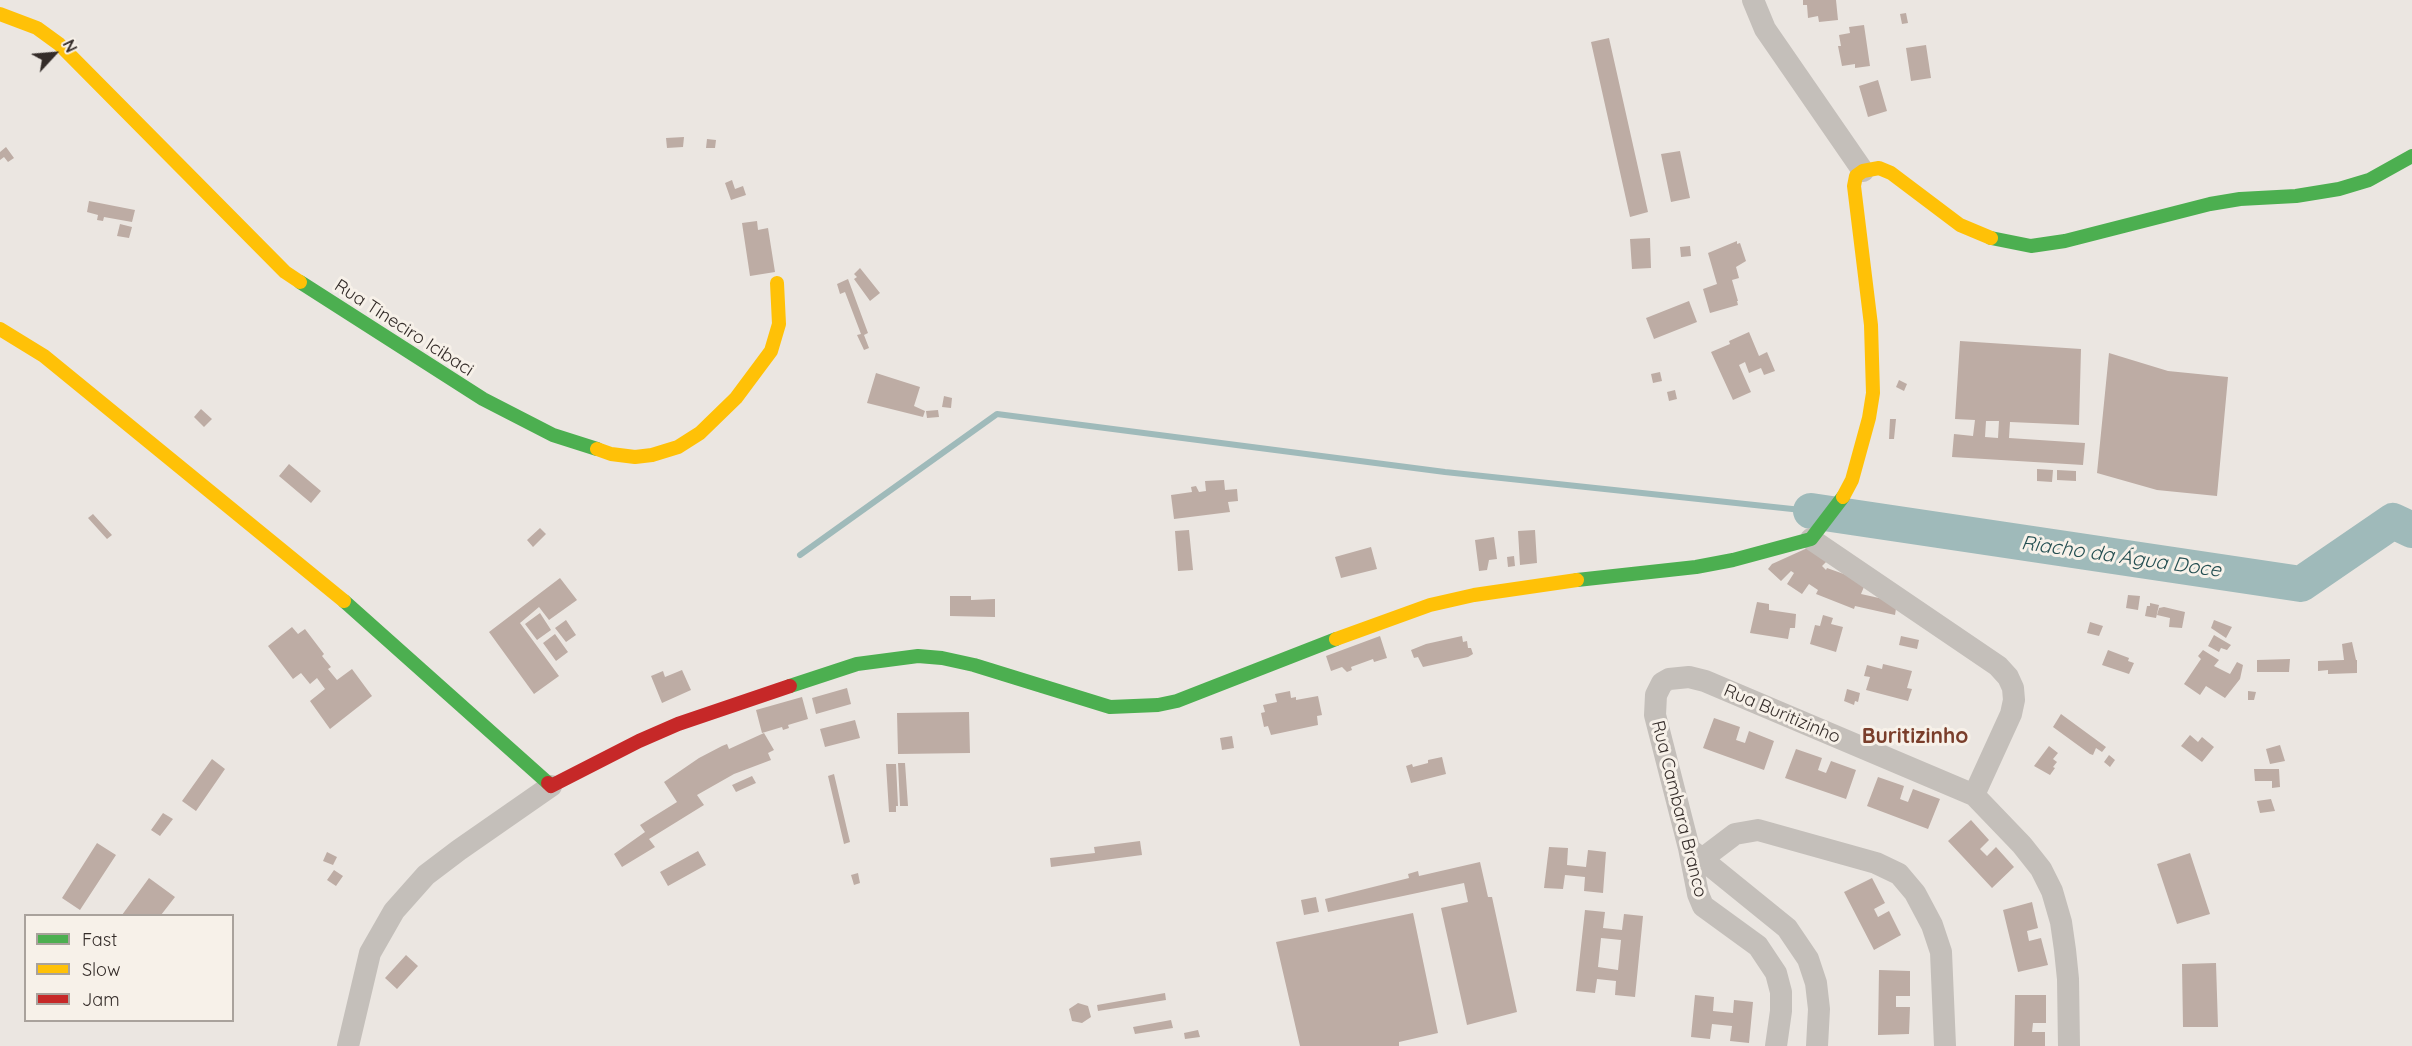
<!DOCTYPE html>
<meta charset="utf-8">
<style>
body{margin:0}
#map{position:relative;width:2412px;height:1046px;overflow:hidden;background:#ebe6e1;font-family:Quicksand,sans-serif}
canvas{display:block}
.legend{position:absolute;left:24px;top:914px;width:210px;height:108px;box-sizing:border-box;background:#f7f1e9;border:2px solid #a9a29c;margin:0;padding:8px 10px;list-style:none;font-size:18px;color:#342c29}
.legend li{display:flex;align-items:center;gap:12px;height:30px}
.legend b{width:30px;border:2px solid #a9a29c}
.north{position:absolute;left:24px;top:24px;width:60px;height:60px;-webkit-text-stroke:4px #f7f1e9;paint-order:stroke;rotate:64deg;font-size:16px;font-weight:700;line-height:24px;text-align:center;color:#342c29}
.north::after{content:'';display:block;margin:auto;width:21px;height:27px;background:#342c29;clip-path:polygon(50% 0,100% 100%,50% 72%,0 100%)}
</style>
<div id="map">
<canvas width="2412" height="1046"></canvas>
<ul class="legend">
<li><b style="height:8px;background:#4caf50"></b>Fast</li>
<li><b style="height:8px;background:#ffc107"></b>Slow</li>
<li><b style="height:8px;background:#c62828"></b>Jam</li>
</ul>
<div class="north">N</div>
</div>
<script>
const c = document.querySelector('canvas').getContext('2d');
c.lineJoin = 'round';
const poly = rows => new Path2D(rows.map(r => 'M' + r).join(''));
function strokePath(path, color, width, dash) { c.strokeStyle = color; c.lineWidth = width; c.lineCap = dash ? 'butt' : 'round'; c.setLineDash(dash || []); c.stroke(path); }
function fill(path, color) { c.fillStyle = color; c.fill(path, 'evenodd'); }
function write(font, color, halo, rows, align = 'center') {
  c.font = font + ' Quicksand,sans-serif'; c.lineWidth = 6; c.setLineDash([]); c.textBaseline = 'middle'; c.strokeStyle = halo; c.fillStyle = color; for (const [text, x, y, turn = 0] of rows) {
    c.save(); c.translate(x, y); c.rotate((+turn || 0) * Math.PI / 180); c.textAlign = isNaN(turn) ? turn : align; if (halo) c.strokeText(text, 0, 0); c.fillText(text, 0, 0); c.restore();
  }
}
const stream = poly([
 [800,555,997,414,1445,472,1811,511]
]);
const river = poly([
 [1811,511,2301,584,2393,521,2412,530]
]);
const building = poly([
 [1803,0,1836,0,1838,20,1819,22,1818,16,1808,18,1807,5,1803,5],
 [1906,13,1908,23,1902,24,1900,14],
 [1864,25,1870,66,1855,68,1855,64,1842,66,1838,46,1841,46,1839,35,1850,33,1849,27],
 [1609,38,1648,212,1630,217,1591,42],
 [1926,45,1931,78,1911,81,1906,48],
 [1878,80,1887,111,1868,117,1859,86],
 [684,137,683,147,667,148,666,138],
 [707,139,716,140,715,148,706,148],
 [6,147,14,158,8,162,4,157,0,160,0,152],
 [1680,151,1690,198,1671,202,1661,154],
 [732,180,735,189,743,186,746,195,731,200,725,183],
 [89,201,135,210,132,222,104,217,103,221,97,220,98,215,87,212],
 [757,221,758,230,768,228,775,272,750,276,742,223],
 [120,224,132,227,129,238,117,236],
 [1650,238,1651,268,1632,269,1630,239],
 [1737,241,1737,244,1740,243,1746,261,1736,267,1739,278,1732,280,1738,301,1737,301,1738,305,1710,313,1703,289,1717,284,1708,253],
 [1690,246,1691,256,1681,257,1680,247],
 [860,268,880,293,870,301,854,279,857,277,854,274],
 [848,279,868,333,864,335,869,348,864,350,857,335,861,334,845,292,840,294,837,284],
 [1689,301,1697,322,1654,339,1646,318],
 [1749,332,1759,356,1767,352,1775,371,1764,375,1761,368,1749,373,1745,362,1739,365,1751,392,1733,400,1711,352,1730,344,1729,341],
 [1960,341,2081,349,2079,425,2010,422,2009,438,2085,443,2083,465,1952,457,1954,434,1973,436,1975,420,1955,419],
 [1986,421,1999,421,1998,438,1985,437],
 [2109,353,2168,371,2228,377,2217,496,2157,490,2097,473],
 [1660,372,1662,381,1653,383,1651,374],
 [876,373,920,387,914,406,925,411,923,417,867,403],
 [1899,380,1907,384,1904,391,1896,387],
 [1675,390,1677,399,1669,401,1667,392],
 [944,396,952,398,951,408,942,407],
 [201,409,212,419,204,427,194,417],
 [938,410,939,417,927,418,926,411],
 [1890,419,1896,419,1894,439,1889,439],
 [289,464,321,491,311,503,279,476],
 [2037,469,2053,470,2052,482,2037,481],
 [2057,470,2076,471,2076,481,2057,480],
 [1224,480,1225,490,1237,489,1238,501,1228,502,1230,512,1174,519,1171,495,1192,492,1191,487,1196,486,1199,492,1206,491,1205,481],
 [93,514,112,535,107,539,88,518],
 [540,528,546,534,533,547,527,540],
 [1189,530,1193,570,1178,571,1175,531],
 [1535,530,1537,563,1520,565,1518,531],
 [1494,537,1497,559,1489,560,1487,570,1479,571,1475,540],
 [1814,545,1829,559,1822,566,1826,570,1827,568,1866,582,1861,594,1897,602,1895,615,1855,606,1854,609,1816,594,1818,590,1809,584,1802,594,1787,584,1794,573,1791,571,1781,581,1768,569,1772,564],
 [1371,547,1377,569,1341,578,1335,557],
 [1514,556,1515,566,1508,567,1507,557],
 [560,578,577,600,549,620,539,607,520,623,559,676,534,694,489,632],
 [2128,595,2140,596,2138,610,2126,608],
 [950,596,971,596,971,600,995,599,995,617,950,616],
 [1757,602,1769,604,1769,610,1796,614,1795,628,1790,628,1788,639,1750,633],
 [2150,603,2159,605,2156,618,2145,616,2147,606,2150,606],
 [2164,607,2185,612,2182,628,2169,627,2170,618,2157,615,2159,608],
 [540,613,551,630,537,640,525,624],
 [1823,615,1833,618,1831,624,1843,627,1836,652,1810,644,1815,625,1820,626],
 [566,620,576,635,566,642,555,628],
 [2214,620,2232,627,2226,638,2211,628],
 [2090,622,2103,626,2099,636,2087,633],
 [292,627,298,634,305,629,324,654,322,656,331,667,328,669,337,680,352,669,372,696,330,729,310,701,325,689,317,678,310,684,301,673,293,679,268,646],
 [555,634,568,652,556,661,543,643],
 [2214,635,2231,645,2227,650,2221,648,2219,652,2208,646],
 [1380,636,1387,658,1374,662,1373,659,1351,667,1352,670,1347,672,1342,667,1331,671,1326,656],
 [1462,636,1463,642,1467,641,1468,648,1471,648,1473,654,1468,657,1423,667,1418,657,1414,658,1411,650,1426,644],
 [1901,636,1919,640,1917,649,1899,645],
 [2352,642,2356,660,2357,660,2357,673,2328,674,2328,670,2318,671,2318,661,2344,660,2342,644],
 [2108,650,2129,658,2128,661,2134,663,2129,674,2102,665],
 [2203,650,2219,660,2214,666,2230,674,2237,662,2243,665,2240,679,2225,698,2206,686,2200,695,2184,684,2201,659,2198,656],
 [2290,659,2289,672,2257,672,2257,660],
 [1883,664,1912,671,1907,688,1912,689,1908,701,1866,690,1870,677,1864,676,1867,665,1882,669],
 [682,670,691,690,662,703,651,676,663,671,665,677],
 [847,688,851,704,816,714,812,698],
 [1847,689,1860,693,1858,702,1855,701,1854,705,1844,701],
 [1290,691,1291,698,1296,697,1296,700,1318,696,1322,715,1317,716,1318,725,1271,735,1268,726,1264,727,1261,713,1265,712,1263,705,1277,702,1275,694],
 [2248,691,2256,692,2254,700,2248,700],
 [802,697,808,719,788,725,789,728,783,730,782,727,762,733,756,710],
 [969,712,970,753,898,754,897,713],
 [2061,714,2106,747,2102,752,2096,748,2093,755,2090,754,2053,727],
 [1714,718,1740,727,1736,740,1745,743,1749,731,1774,741,1764,770,1703,748],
 [855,720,860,738,825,747,820,729],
 [764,733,774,750,768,753,771,760,734,774,697,795,704,805,649,839,655,847,622,867,614,854,645,832,640,825,677,802,664,782,699,758,722,746,727,744,729,749],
 [2190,735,2198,742,2202,737,2214,747,2202,762,2181,746],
 [1232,736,1234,748,1222,750,1220,738],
 [2280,745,2285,761,2270,764,2266,749],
 [2049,746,2058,753,2053,759,2057,762,2053,767,2055,768,2050,775,2034,766],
 [1796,749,1822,758,1818,770,1826,773,1831,761,1856,770,1846,799,1785,778],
 [2109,755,2115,760,2110,767,2104,762],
 [1442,757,1446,774,1411,783,1406,766,1412,764,1413,767,1428,763,1428,760],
 [212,759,225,769,196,811,182,801],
 [898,763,905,763,908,806,900,806],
 [886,764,896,764,898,806,896,806,896,812,889,812],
 [2254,769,2279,769,2280,787,2272,788,2272,781,2255,781],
 [834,774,850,842,844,844,828,776],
 [752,776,756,783,736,792,732,785],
 [1878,777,1904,786,1900,799,1908,802,1913,789,1940,799,1928,829,1867,806],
 [2271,799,2275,811,2260,813,2257,801],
 [163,813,173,819,160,836,151,830],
 [1971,820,1989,840,1980,849,1987,856,1996,847,2014,867,1992,888,1948,841],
 [1140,841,1142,855,1051,867,1050,858,1095,853,1094,847],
 [97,843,116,855,80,910,62,898],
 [1549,847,1568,848,1567,865,1586,867,1588,850,1606,852,1603,893,1584,891,1585,877,1565,875,1563,889,1544,888],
 [698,851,706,865,668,886,660,872],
 [327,852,337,857,333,865,323,861],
 [2190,853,2210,914,2177,924,2157,864],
 [1480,862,1488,897,1492,897,1517,1012,1467,1025,1441,908,1468,902,1464,883,1328,912,1325,899,1409,878,1408,874,1418,871,1419,876],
 [334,870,343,876,336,886,327,880],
 [858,873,860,883,854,885,851,875],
 [149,878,175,897,161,915,122,915],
 [1872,878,1885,903,1874,909,1878,917,1889,911,1901,935,1874,950,1844,892],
 [1316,897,1319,912,1304,915,1301,900],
 [2032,902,2038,928,2027,931,2029,941,2041,938,2048,965,2018,972,2003,910],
 [1585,910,1605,912,1603,928,1622,930,1624,914,1643,916,1635,997,1615,995,1616,981,1597,979,1595,993,1576,991],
 [1601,938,1621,940,1618,970,1598,967],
 [1413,913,1438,1033,1399,1042,1399,1046,1300,1046,1276,942],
 [406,955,418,966,397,989,385,978],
 [2216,963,2218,1027,2183,1027,2182,964],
 [1879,970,1910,971,1910,996,1896,996,1896,1007,1910,1007,1909,1034,1878,1035],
 [1165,993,1166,1000,1098,1011,1097,1005],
 [1695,995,1714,997,1713,1011,1733,1013,1734,1000,1753,1002,1749,1043,1730,1041,1732,1026,1712,1024,1710,1039,1691,1037],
 [2015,995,2046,995,2046,1023,2033,1023,2032,1032,2045,1032,2045,1046,2014,1046],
 [1078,1003,1088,1006,1091,1017,1082,1023,1072,1021,1069,1009],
 [1171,1020,1173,1028,1135,1034,1133,1027],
 [1198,1030,1200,1037,1185,1039,1184,1033]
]);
const street = poly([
 [1753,0,1765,29,1863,171],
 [1811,539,1998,666,2008,677,2013,688,2014,700,2011,714,1974,795],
 [1692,851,1787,928,1808,959,1816,983,1819,1009,1817,1046],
 [1702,859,1735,834,1758,830,1876,863,1899,874,1915,893,1932,925,1941,952,1945,1046],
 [348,1046,370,953,394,911,426,875,459,850,551,786],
 [1776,1046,1781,1011,1781,992,1776,973,1758,946,1703,906,1698,894,1689,848,1655,715,1656,695,1662,683,1669,679,1689,677,1705,681,1974,795,2022,845,2041,869,2052,891,2061,922,2065,950,2068,979,2069,1046]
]);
const fast = poly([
 [1991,238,2031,246,2065,241,2210,204,2240,199,2296,196,2339,189,2369,180,2412,156],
 [300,282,483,399,553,435,597,449],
 [1577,580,1696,567,1733,560,1811,539,1843,497],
 [344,601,548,783],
 [790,686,857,664,918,656,942,658,974,665,1110,707,1158,705,1177,701,1336,639]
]);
const slow = poly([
 [0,14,37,28,59,44,285,272,300,282],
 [0,329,44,356,344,601],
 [597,449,611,454,635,457,652,455,678,447,700,433,736,398,771,351,779,324,777,283],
 [1843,497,1852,480,1869,418,1873,393,1871,325,1854,186,1856,176,1863,171,1879,168,1891,173,1960,225,1991,238],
 [1336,639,1430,605,1474,595,1577,580]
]);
const jam = poly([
 [548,783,551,786,639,741,678,724,790,686]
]);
const streetNames = [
 ["Rua Tineciro Icibaci",404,328,33],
 ["Rua Buritizinho",1782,714,23],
 ["Rua Cambara Branco",1679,809,76]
];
const waterNames = [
 ["Riacho da Água Doce",2121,557,8]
];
const quarterNames = [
 ["Buritizinho",1915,737]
];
strokePath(stream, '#9fbaba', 6);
strokePath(river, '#9fbaba', 36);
fill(building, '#bdaca4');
strokePath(street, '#c4bfba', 22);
strokePath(fast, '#4caf50', 14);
strokePath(slow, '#ffc107', 14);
strokePath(jam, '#c62828', 14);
write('18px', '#342c29', '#f7f1e9', streetNames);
write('italic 20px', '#234e51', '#f7f1e9', waterNames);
write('bold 21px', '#7a3e2b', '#f7f1e9', quarterNames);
</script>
